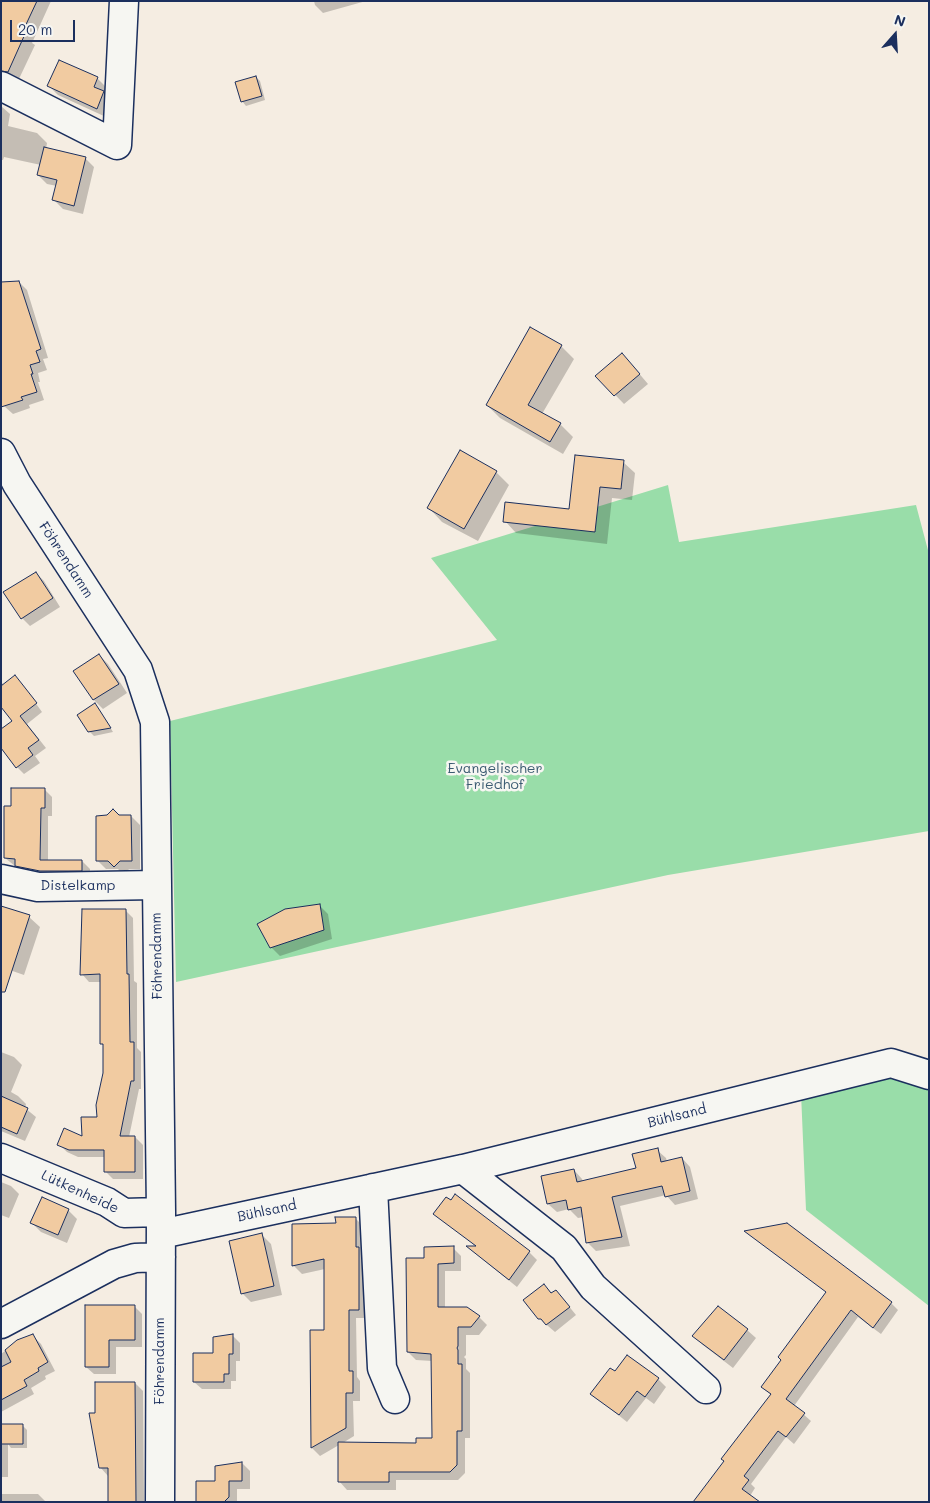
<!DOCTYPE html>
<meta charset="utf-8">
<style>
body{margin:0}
#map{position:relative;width:930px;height:1503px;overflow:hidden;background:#f5ede2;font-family:Mali,sans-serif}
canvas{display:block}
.frame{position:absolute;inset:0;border:2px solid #1b2f5e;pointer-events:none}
.north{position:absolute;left:870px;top:10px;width:50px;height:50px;-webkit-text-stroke:4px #f6f6f2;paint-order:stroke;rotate:19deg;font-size:14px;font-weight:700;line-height:20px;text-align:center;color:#1b2f5e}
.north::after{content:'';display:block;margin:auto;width:18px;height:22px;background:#1b2f5e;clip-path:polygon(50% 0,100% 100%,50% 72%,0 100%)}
.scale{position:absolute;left:10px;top:20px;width:65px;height:22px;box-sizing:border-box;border:2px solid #1b2f5e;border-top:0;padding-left:6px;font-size:15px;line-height:18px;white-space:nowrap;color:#1b2f5e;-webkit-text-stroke:4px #f6f6f2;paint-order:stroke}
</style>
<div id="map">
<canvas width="930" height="1503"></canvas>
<div class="frame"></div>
<div class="north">N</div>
<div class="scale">20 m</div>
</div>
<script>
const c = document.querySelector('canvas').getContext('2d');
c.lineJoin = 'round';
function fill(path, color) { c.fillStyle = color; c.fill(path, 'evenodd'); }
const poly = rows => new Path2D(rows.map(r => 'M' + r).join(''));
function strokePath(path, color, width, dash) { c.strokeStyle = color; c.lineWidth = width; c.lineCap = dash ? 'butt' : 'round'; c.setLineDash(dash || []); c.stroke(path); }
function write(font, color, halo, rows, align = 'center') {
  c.font = font + ' Mali,sans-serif'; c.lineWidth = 5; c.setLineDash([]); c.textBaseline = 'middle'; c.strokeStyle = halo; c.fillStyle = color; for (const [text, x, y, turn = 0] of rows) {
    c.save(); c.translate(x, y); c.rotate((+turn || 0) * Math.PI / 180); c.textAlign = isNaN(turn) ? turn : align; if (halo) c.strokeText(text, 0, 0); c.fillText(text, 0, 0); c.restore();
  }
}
const green = poly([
 [668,485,679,542,916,505,929,554,929,831,668,875,176,982,170,721,497,640,431,558],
 [892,1072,929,1079,929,1306,806,1210,801,1093]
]);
const shadow = poly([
 [1,1,51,1,32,43,35,45,18,81,1,85],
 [314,1,366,1,323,13,315,5],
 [256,77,260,81,265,100,246,106,242,101],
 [97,78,106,87,104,93,112,101,106,117,58,95,49,86],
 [1,106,10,114,8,126,37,133,47,143,46,149,85,158,94,167,83,214,63,209,54,200,57,186,47,184,38,175,41,165,4,157,3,160,1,160],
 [19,282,27,290,48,358,43,359,47,370,38,373,40,382,38,382,44,400,29,405,30,408,13,414,4,406],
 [530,329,561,346,574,359,542,414,560,424,573,437,563,454,500,418,487,405],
 [631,364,648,384,624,404,597,376],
 [623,462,635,473,632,500,612,498,607,544,516,533,505,521,570,510],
 [496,472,509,485,478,541,442,522,429,508],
 [36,573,44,581,60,607,30,626,22,618],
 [99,655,108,664,127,693,103,709,94,700,75,671],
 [1,682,4,685,22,684,42,712,27,724,46,748,35,756,40,763,24,774,17,767,13,722,1,705],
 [99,709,113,732,94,736,89,731],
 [44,789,52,797,52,816,48,816,48,861,82,861,90,869,90,878,25,874,5,858,12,808],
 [131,816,140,825,140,869,129,869,124,875,118,869,106,869,97,860,119,817],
 [319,905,328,914,332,939,280,956,271,947],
 [125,910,133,918,134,981,137,983,137,1048,141,1052,141,1089,139,1089,129,1137,135,1137,143,1145,143,1179,113,1179,105,1171,105,1157,78,1157,67,1152,59,1144,83,1138,98,1118,104,1073,104,1046,101,1043,101,982,89,982,82,974],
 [29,917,40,927,24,975,1,967],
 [1,1052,14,1057,22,1065,11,1092,18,1096,26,1104,25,1108,36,1117,25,1141,1,1131],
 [657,1150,666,1158,667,1162,682,1158,690,1167,698,1199,675,1205,666,1195,620,1206,630,1246,596,1251,587,1242,584,1217,578,1218,569,1209,557,1212,548,1204,574,1170,582,1179,583,1182,637,1168],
 [1,1182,11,1186,19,1194,9,1218,1,1215],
 [455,1196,529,1252,537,1260,517,1287,476,1254,469,1248,477,1247,435,1214,451,1202],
 [68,1210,77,1219,67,1243,41,1232,32,1223],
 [355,1218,363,1226,367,1318,356,1318,357,1377,360,1381,360,1401,353,1401,354,1436,341,1444,417,1444,433,1439,432,1361,416,1360,408,1352,426,1259,453,1248,461,1256,461,1271,445,1271,445,1309,479,1317,487,1325,479,1335,466,1335,466,1355,464,1357,466,1359,466,1369,470,1373,470,1438,465,1438,465,1473,458,1480,396,1480,396,1490,347,1490,339,1481,339,1445,320,1456,312,1448,311,1331,325,1332,325,1269,302,1274,294,1266,293,1225,337,1224],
 [262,1235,271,1244,282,1295,251,1302,242,1293],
 [544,1285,552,1294,563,1299,576,1315,555,1332,541,1320,547,1321],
 [827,1293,891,1303,898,1310,881,1334,858,1317,794,1406,811,1421,794,1444,786,1437,751,1484,755,1488,750,1496,694,1502,772,1396,762,1387,783,1360],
 [134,1306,142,1314,142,1347,116,1347,116,1374,94,1374,86,1367],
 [747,1330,756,1338,733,1368,703,1345,694,1336],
 [232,1335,240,1343,240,1361,236,1361,236,1381,231,1381,231,1389,202,1389,194,1382,214,1354],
 [33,1336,41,1344,55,1371,45,1376,46,1379,31,1388,34,1394,1,1412,1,1354,17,1342],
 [627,1357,658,1379,666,1387,654,1404,646,1398,627,1422,592,1394,615,1373],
 [135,1383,143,1391,144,1502,110,1502,108,1476,100,1467,96,1414],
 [23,1426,27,1430,27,1448,11,1448,8,1444,8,1477,1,1477,1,1437],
 [242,1463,250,1471,250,1489,237,1489,237,1502,198,1502,217,1482],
 [1,1494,38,1494,46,1502,1,1502]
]);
const building = poly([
 [1,1,37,1,22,33,25,34,8,72,1,71,1,1],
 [59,60,98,77,94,87,104,91,97,109,47,86,59,60],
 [256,76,262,96,241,102,235,82,256,76],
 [44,147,86,157,74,206,52,200,57,180,37,175,44,147],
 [19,281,41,349,36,351,40,362,30,365,33,374,31,374,37,392,21,397,23,400,1,407,1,282,19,281],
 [530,327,562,345,528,405,561,423,550,442,486,405,530,327],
 [622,353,640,374,614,396,595,376,622,353],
 [460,450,497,471,464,529,427,508,460,450],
 [575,455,624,460,621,489,600,487,595,532,503,522,505,502,569,509,575,455],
 [36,572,53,598,21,619,3,592,36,572],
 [99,654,119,684,93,700,73,671,99,654],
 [15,675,37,703,20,716,39,740,28,748,33,755,16,768,1,748,1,729,12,721,1,707,1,686,15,675],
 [95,703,111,728,88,732,77,715,95,703],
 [11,788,45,788,45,808,41,808,40,860,82,860,82,871,40,871,15,866,15,859,4,858,4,806,11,806,11,788],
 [113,809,119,815,131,815,132,861,120,861,114,867,108,861,96,861,96,816,107,815,113,809],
 [320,904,324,930,270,948,257,924,285,909,320,904],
 [1,906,30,915,5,992,1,992,1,906],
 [82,909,126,909,127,974,129,974,130,1042,134,1042,134,1081,131,1081,120,1136,135,1136,135,1172,104,1172,104,1150,69,1150,57,1145,64,1128,82,1136,81,1117,97,1117,96,1105,103,1073,103,1044,100,1044,100,974,80,975,82,909],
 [1,1096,28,1108,17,1134,1,1127,1,1096],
 [658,1148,661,1162,682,1157,690,1191,665,1197,662,1186,612,1197,622,1237,586,1243,581,1207,568,1210,566,1200,547,1204,541,1176,574,1169,577,1182,636,1168,632,1154,658,1148],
 [455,1194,530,1251,509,1280,466,1246,476,1246,433,1214,446,1197,451,1200,455,1194],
 [42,1197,69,1209,58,1235,30,1223,42,1197],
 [335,1217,356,1217,356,1247,359,1247,359,1310,349,1310,349,1371,353,1371,353,1393,346,1393,346,1428,311,1448,310,1330,324,1330,324,1259,292,1266,292,1224,336,1223,335,1217],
 [787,1223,892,1302,873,1328,851,1310,786,1399,805,1413,786,1437,778,1431,744,1476,749,1480,742,1489,760,1502,693,1502,724,1461,721,1459,771,1394,761,1387,781,1360,778,1357,826,1292,744,1231,787,1223],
 [262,1233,274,1286,241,1294,229,1241,262,1233],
 [454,1246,454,1263,438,1264,438,1307,467,1307,480,1316,471,1327,458,1327,458,1346,457,1348,458,1350,458,1364,462,1364,462,1431,457,1431,457,1465,450,1472,389,1472,389,1482,338,1482,338,1442,416,1443,416,1438,432,1438,431,1354,407,1352,406,1258,424,1258,424,1247,454,1246],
 [544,1284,551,1293,556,1290,570,1307,546,1325,541,1319,538,1319,523,1300,544,1284],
 [85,1305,135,1305,135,1340,109,1340,109,1367,85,1367,85,1305],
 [718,1306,748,1329,724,1360,692,1336,718,1306],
 [33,1334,48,1362,38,1368,39,1371,24,1380,27,1386,1,1400,1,1367,11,1362,5,1350,17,1340,33,1334],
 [233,1334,233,1354,229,1354,229,1374,224,1374,224,1382,193,1382,193,1353,213,1353,213,1337,233,1334],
 [627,1355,659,1378,645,1397,637,1391,619,1415,590,1394,610,1368,615,1371,627,1355],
 [95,1382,135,1382,136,1502,108,1502,108,1468,99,1468,89,1413,95,1413,95,1382],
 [1,1424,23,1424,23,1444,1,1444,1,1424],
 [242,1462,242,1481,229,1481,229,1497,224,1502,196,1502,196,1481,215,1481,215,1466,242,1462]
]);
const minor = poly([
 [1,86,117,145,124,1],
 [1,453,17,484,138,670,155,722,161,1212,160,1502],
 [1,879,38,887,156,885],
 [1,1158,107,1202,124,1213,161,1212],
 [463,1169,564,1248,593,1287,706,1389],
 [373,1188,382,1368,395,1399],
 [161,1234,463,1169,891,1063,929,1075],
 [1,1324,114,1264,135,1258,161,1257]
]);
const streetNames = [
 ["Föhrendamm",66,560,57],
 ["Distelkamp",78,886],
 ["Föhrendamm",157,956,-91],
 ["Bühlsand",677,1116,-14],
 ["Lütkenheide",80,1192,25],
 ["Bühlsand",267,1211,-12],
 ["Föhrendamm",160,1361,-90]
];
const parkNames = [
 ["Evangelischer",495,769],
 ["Friedhof",495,785]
];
fill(green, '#99dda9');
fill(shadow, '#0003');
fill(building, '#f1cba1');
strokePath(building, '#1b2f5e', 1);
strokePath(minor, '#1b2f5e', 31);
strokePath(minor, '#f6f6f2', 28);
write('14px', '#1b2f5e', '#f6f6f2', streetNames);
write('14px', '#3a5a71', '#f6f6f2', parkNames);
</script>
